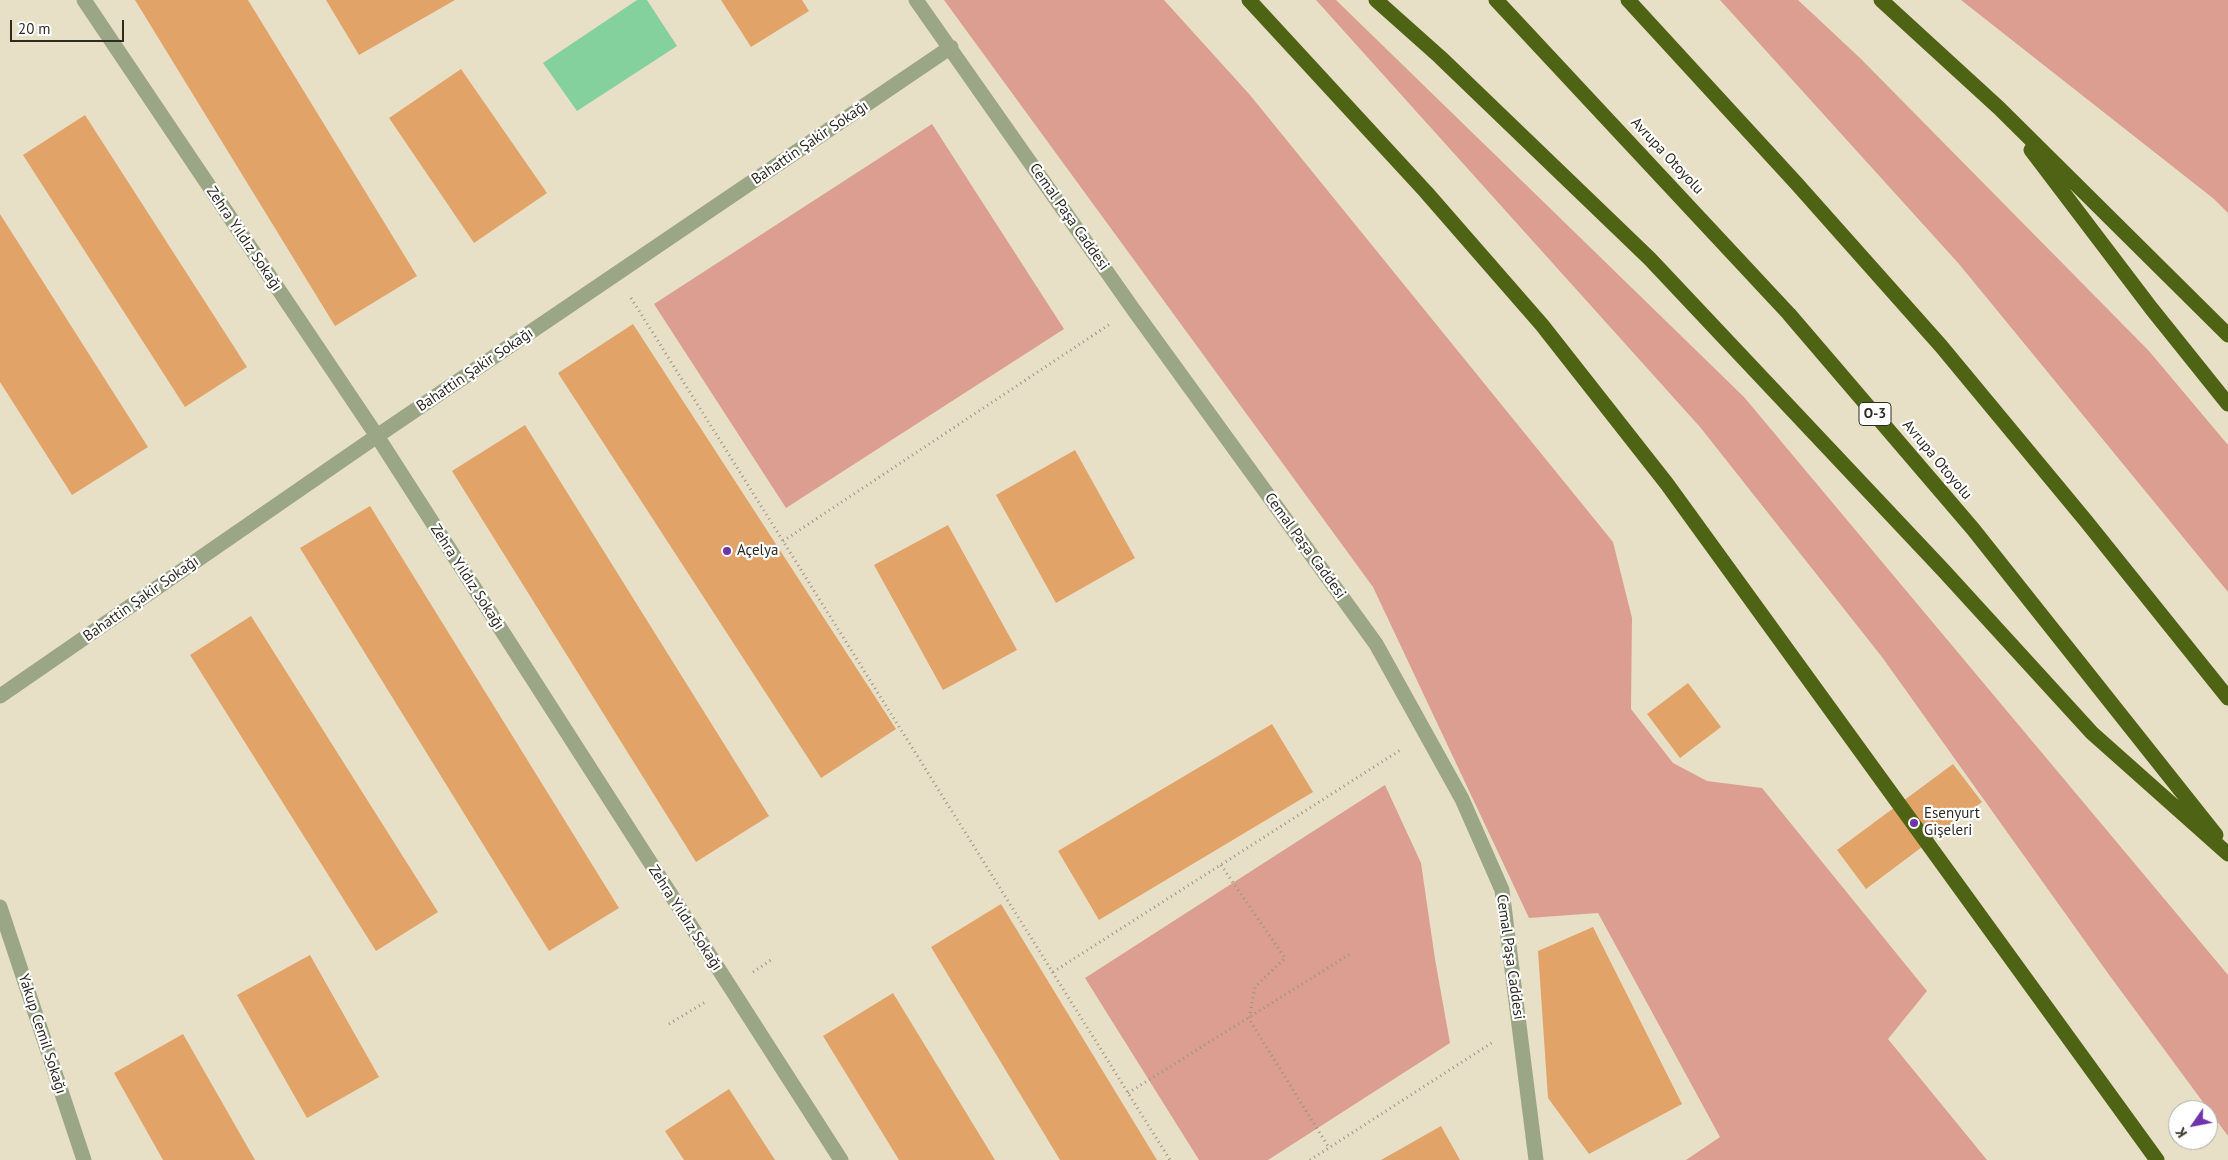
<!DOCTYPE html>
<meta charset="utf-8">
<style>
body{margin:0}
#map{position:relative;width:2228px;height:1160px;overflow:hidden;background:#e7e0c6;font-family:"PT Sans",sans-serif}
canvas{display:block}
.north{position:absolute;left:2168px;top:1100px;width:50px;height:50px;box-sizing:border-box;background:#fff;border:1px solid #abaaa7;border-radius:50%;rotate:237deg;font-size:14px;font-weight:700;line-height:20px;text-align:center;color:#2e2b22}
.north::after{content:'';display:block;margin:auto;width:18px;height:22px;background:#6e34aa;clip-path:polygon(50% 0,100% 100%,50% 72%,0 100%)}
.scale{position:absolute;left:10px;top:20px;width:114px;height:22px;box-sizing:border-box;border:2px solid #2e2b22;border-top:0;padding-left:6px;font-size:15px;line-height:18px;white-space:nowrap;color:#2e2b22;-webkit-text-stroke:4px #fff;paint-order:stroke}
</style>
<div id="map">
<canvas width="2228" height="1160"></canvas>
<div class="north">K</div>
<div class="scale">20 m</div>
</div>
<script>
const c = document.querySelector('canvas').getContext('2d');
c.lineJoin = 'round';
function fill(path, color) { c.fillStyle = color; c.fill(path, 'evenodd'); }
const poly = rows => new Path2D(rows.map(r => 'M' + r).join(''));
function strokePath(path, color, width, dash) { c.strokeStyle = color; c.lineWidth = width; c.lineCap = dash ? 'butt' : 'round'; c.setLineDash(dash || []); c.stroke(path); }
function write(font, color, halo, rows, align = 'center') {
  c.font = font + ' "PT Sans",sans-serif'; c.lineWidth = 4.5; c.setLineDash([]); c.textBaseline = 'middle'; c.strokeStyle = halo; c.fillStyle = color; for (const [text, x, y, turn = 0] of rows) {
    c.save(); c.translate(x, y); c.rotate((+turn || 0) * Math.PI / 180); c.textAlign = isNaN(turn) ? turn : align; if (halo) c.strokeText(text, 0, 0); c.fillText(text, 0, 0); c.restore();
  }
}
const green = poly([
 [944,0,1164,0,1250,95,1613,542,1632,618,1631,709,1673,763,1707,781,1762,788,1927,991,1888,1039,1987,1160,1686,1160,1720,1137,1598,913,1529,918,1373,587],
 [1316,0,1336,0,1744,397,2228,975,2228,1136,2107,972,1882,657,1700,427],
 [1720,0,1798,0,1860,58,2149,351,2228,445,2228,592,1959,264],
 [1961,0,2228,0,2228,213,2214,199],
 [932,124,1064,329,786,508,654,304],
 [1385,785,1421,863,1435,959,1450,1043,1268,1160,1199,1160,1085,978]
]);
const water = poly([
 [637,0,647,0,677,46,577,111,543,63]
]);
const building = poly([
 [135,0,248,0,417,276,335,326],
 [326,0,455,0,359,55],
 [721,0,802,0,809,11,751,47],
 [461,69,547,193,474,243,389,118],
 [85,115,247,367,185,407,23,155],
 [0,214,148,447,72,495,0,382],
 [633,324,896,729,821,778,558,373],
 [525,425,769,816,696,862,452,471],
 [1075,450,1135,558,1056,603,996,495],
 [370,506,619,908,549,951,300,548],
 [948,525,1017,650,943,690,874,565],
 [251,616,438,912,376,951,190,655],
 [1688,683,1721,727,1680,758,1647,714],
 [1272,724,1313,792,1099,920,1058,851],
 [1953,764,1982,802,1866,889,1837,850],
 [1001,904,1157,1160,1060,1160,931,947],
 [1593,927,1682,1104,1589,1154,1548,1098,1538,951],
 [310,955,379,1077,307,1118,237,995],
 [893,993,995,1160,899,1160,823,1036],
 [183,1034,255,1160,163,1160,114,1073],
 [729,1089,775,1160,684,1160,665,1131],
 [1441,1126,1460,1160,1381,1160]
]);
const path = poly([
 [631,298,1170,1160],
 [783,541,1110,324],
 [1221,865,1285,958,1255,987,1249,1019,1329,1148],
 [753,972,771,960],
 [1053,972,1402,749],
 [669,1024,707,1001],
 [1128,1093,1350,954],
 [1310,1160,1493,1042]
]);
const minor = poly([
 [84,0,377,436,841,1160],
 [916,0,1133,309,1376,644,1462,799,1502,890,1536,1160],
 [0,696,377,436,951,47],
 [0,907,84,1160]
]);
const highway = poly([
 [1249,0,1426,192,1542,325,1667,484,2157,1160],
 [1376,0,1440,57,1650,259,1944,571,2092,733,2228,854],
 [1496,0,1789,314,1973,529,2216,835],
 [1628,0,1797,184,1941,346,2086,521,2228,698],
 [1881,0,1999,108,2228,335],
 [2031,150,2151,308,2228,404]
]);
const markers = [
 [727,551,5,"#6e34aa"],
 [1914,823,5,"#6e34aa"]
];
const shields = [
 [1875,414,32]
];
const shieldNames = [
 ["O-3",1875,414]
];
const streetNames = [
 ["Bahattin Şakir Sokağı",810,143,-34],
 ["Avrupa Otoyolu",1667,156,47],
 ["Cemal Paşa Caddesi",1069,217,55],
 ["Zehra Yıldız Sokağı",244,239,56],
 ["Bahattin Şakir Sokağı",475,370,-34],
 ["Avrupa Otoyolu",1937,460,50],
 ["Cemal Paşa Caddesi",1305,546,54],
 ["Zehra Yıldız Sokağı",467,577,57],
 ["Bahattin Şakir Sokağı",141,599,-35],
 ["Zehra Yıldız Sokağı",685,918,57],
 ["Cemal Paşa Caddesi",1510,957,82],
 ["Yakup Cemil Sokağı",42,1034,72]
];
const poiNames = [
 ["Açelya",737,551],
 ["Esenyurt",1924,814],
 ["Gişeleri",1924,831]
];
fill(green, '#dc9e90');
fill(water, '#85d19e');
fill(building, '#e2a369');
strokePath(path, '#9a9481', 3, [1, 4]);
strokePath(minor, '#9ba686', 15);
strokePath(highway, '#4e6414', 15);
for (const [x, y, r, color] of markers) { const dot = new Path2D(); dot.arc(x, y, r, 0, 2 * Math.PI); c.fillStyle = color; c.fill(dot); strokePath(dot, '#fff', 2); }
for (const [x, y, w] of shields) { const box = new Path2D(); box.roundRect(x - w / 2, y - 11.5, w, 23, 4); c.fillStyle = '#fff'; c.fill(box); strokePath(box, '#2e2b22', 1); }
write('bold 14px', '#2e2b22', null, shieldNames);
write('15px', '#2e2b22', '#fff', streetNames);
write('15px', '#2e2b22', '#fff', poiNames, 'left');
</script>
